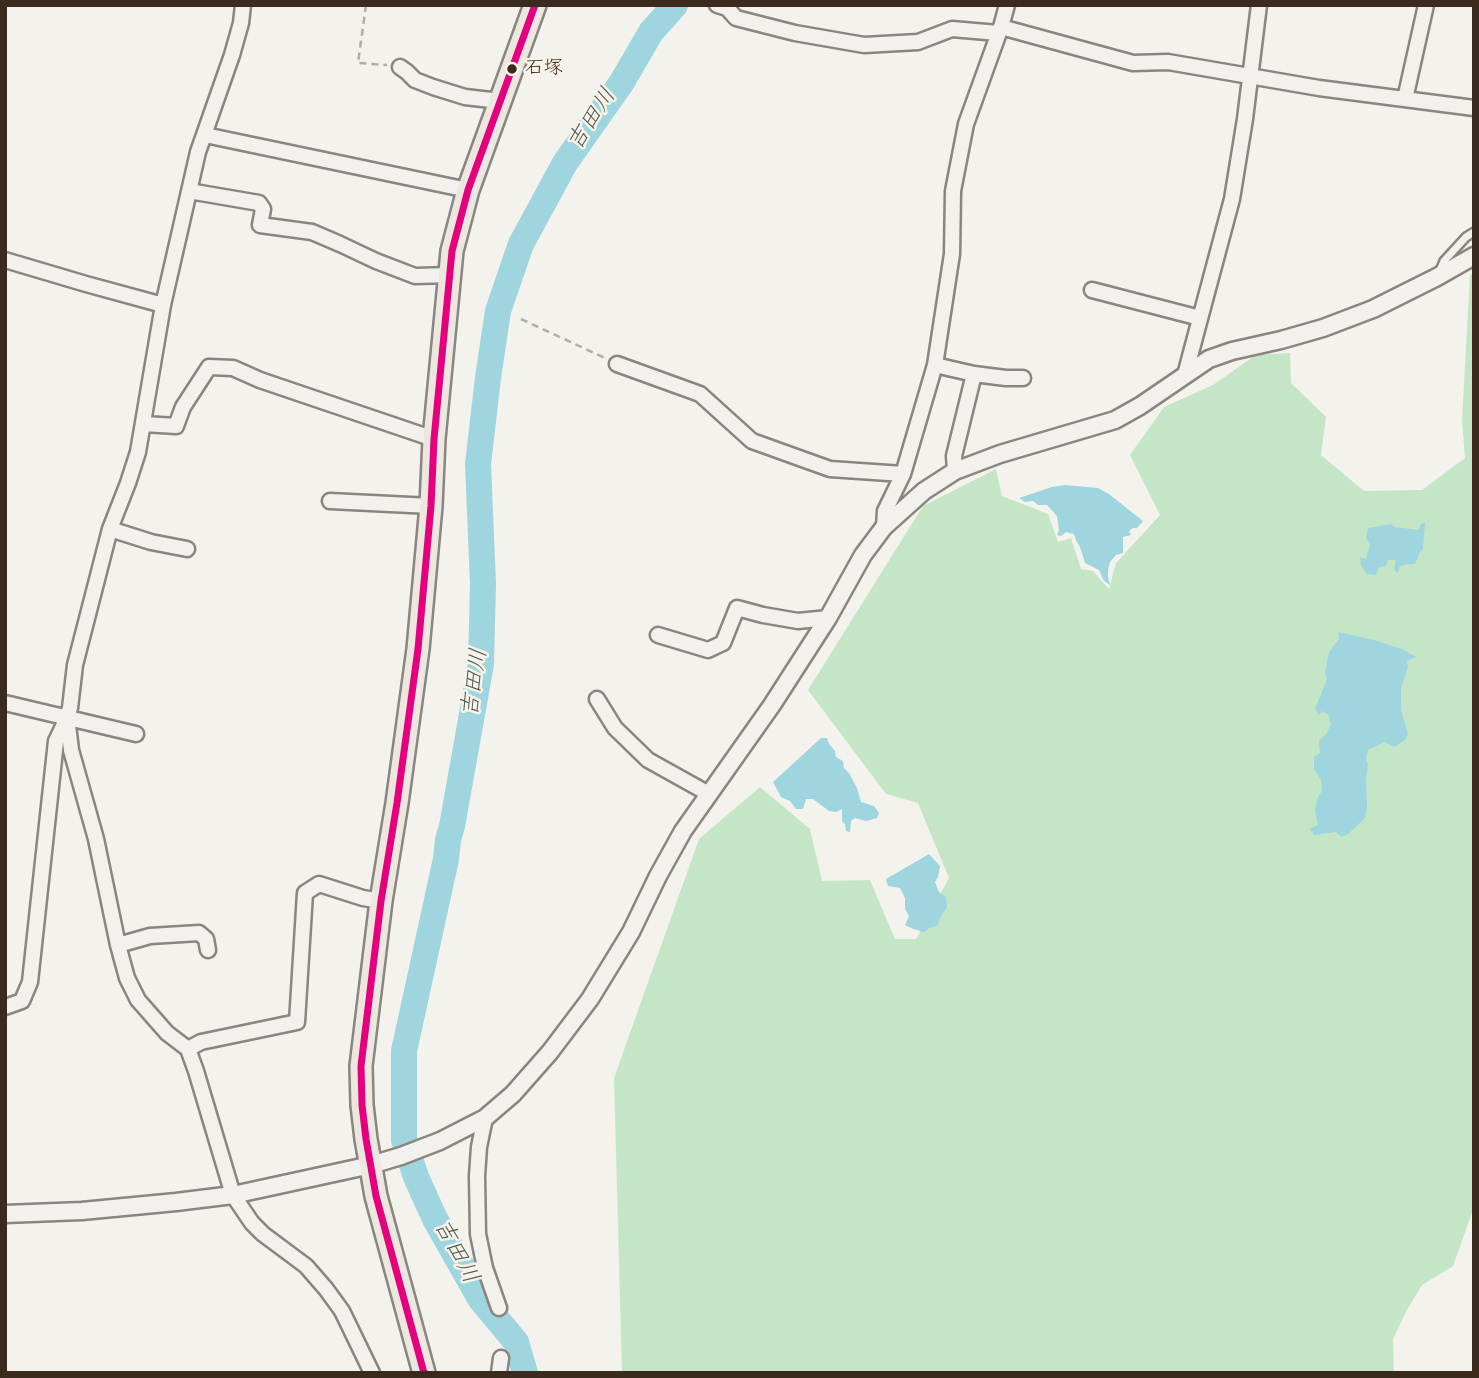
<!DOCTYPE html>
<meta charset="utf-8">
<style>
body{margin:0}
#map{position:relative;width:1479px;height:1378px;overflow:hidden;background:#f4f2ec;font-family:"Architects Daughter",sans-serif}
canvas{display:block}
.frame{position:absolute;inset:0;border:7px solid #3b2a1e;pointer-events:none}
</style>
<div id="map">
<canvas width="1479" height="1378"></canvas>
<div class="frame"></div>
</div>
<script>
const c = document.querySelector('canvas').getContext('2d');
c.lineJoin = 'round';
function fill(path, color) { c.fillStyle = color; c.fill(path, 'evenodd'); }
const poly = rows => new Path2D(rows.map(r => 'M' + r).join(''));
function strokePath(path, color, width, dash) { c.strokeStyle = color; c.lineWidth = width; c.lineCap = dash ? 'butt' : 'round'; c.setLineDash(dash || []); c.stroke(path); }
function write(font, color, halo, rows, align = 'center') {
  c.font = font + ' "Architects Daughter","Klee One",sans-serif'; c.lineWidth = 5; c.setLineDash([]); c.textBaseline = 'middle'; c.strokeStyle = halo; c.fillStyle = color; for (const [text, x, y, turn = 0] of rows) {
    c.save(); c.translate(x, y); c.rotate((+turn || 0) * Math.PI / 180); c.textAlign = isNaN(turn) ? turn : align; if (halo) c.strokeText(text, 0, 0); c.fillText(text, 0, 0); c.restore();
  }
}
const green = poly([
 [1474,273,1474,1207,1453,1266,1422,1285,1407,1310,1393,1339,1394,1373,622,1373,614,1078,699,839,760,787,810,829,822,881,870,880,895,939,916,939,949,878,918,803,886,794,808,690,923,506,996,469,1002,496,1048,514,1058,542,1071,538,1081,569,1093,571,1109,589,1116,563,1160,515,1130,455,1164,407,1213,385,1256,355,1290,353,1291,383,1326,417,1321,455,1364,491,1422,490,1465,458,1462,420,1470,275]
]);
const water = poly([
 [1065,485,1098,488,1109,494,1143,521,1137,528,1133,528,1129,531,1131,535,1123,537,1123,553,1116,555,1110,562,1108,570,1108,576,1110,585,1104,581,1099,570,1085,563,1080,547,1076,540,1074,534,1066,532,1061,536,1057,535,1059,530,1057,516,1047,505,1038,505,1033,501,1025,502,1019,498,1052,487],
 [1425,522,1423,549,1420,552,1415,564,1407,564,1399,567,1398,573,1394,570,1396,560,1388,560,1386,566,1379,567,1376,575,1367,574,1361,565,1360,557,1366,559,1370,545,1366,538,1368,528,1391,524,1395,527,1419,530,1420,525],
 [1338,632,1374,640,1402,649,1416,657,1407,661,1408,667,1401,688,1401,710,1408,734,1405,740,1394,747,1385,742,1368,750,1366,758,1368,764,1366,780,1367,807,1365,818,1348,834,1341,837,1336,832,1314,835,1310,829,1318,825,1315,811,1317,799,1322,791,1321,780,1314,769,1314,757,1320,753,1319,741,1326,734,1331,725,1329,715,1322,711,1319,715,1315,709,1327,679,1325,672,1329,652,1339,639],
 [821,738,827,738,829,744,835,751,836,757,843,761,844,768,849,773,857,788,861,802,874,806,879,813,877,818,866,821,855,818,851,821,850,832,846,831,845,824,842,821,842,809,836,812,829,811,813,799,806,799,803,809,796,809,790,801,781,797,773,782],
 [929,854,940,866,938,877,935,882,939,892,946,897,947,907,941,916,938,925,929,928,924,932,913,929,905,925,909,916,905,909,905,898,900,888,888,886,886,879]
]);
const river = poly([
 [525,1373,516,1342,481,1300,435,1219,416,1177,404,1140,404,1051,446,859,448,840,452,826,481,664,483,584,478,464,488,378,498,311,521,244,565,163,622,82,651,32,675,5]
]);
const path = poly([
 [366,5,358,63,387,65],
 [521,319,605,358]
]);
const service = poly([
 [1439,273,1444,261,1466,237,1474,232]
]);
const minor = poly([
 [243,5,241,23,232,55,198,152,163,305,138,452,128,483,110,529,75,665,70,708,67,717,71,750,96,839,118,945,127,978,138,1000,167,1033,188,1049,196,1071,233,1195,252,1223,263,1234,306,1266,326,1289,342,1311,372,1373],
 [717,5,727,8,736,18,795,33,864,45,918,42,952,29,998,33],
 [1001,27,1133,63,1168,62,1319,88,1474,108],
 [400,67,407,72,415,80,433,87,465,97,500,101],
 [1405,99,1426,5],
 [205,135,468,190],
 [189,191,259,203,263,209,260,225,312,232,340,244,376,261,415,276,450,275],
 [5,260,86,284,163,305],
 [1092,290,1200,318],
 [617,364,700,394,752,441,830,469,903,474],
 [935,365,974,374,954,456,955,471],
 [974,374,1006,378,1023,378],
 [1185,375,1232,199,1245,119,1259,5],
 [144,424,176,426,183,407,209,367,233,368,260,380,434,439],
 [330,501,431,506],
 [884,527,885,511,903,474,935,365,952,254,953,191,966,124,1001,27,1007,5],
 [110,529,151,542,187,549],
 [658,635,708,650,723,643,737,608,763,615,798,621,828,618],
 [597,699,615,728,648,760,709,794],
 [5,703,136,734],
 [118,945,150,936,199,933,206,939,208,950],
 [5,1007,22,1001,30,982,56,741,67,718],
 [188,1049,201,1042,297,1022,305,893,319,884,363,898,381,901],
 [485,1118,479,1147,477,1176,478,1234,485,1268,499,1308],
 [499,1373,501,1358]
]);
const tertiary = poly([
 [5,1214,82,1211,176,1202,233,1195,371,1165,401,1156,440,1141,485,1118,513,1094,550,1052,590,999,631,932,658,876,683,831,772,705,828,618,863,555,884,527,924,491,955,471,1000,454,1115,420,1140,406,1209,359,1232,351,1281,340,1323,328,1373,309,1437,277,1474,256]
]);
const primary = poly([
 [424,1373,376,1196,366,1139,362,1105,361,1066,381,901,397,803,418,649,431,506,434,439,452,251,468,190,535,5]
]);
const bus1 = poly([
 [424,1373,376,1196,366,1139,362,1105,361,1066,381,901,397,803,418,649,431,506,434,439,452,251,468,190,535,5]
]);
const markers = [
 [512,69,6,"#3b2a1e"]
];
const busNames = [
 ["石塚",525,69]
];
const waterNames = [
 ["吉田川",593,120,-57],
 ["吉田川",476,683,-82],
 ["吉田川",455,1252,62]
];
fill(green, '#c4e6c6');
fill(water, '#9fd5de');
strokePath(river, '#9fd5de', 26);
strokePath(service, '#898580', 12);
strokePath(minor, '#898580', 19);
strokePath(tertiary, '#898580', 21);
strokePath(primary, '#898580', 26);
strokePath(path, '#b1aeaa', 2.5, [7, 5]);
strokePath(service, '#f2f1ed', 7);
strokePath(minor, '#f2f1ed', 14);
strokePath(tertiary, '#f2f1ed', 16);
strokePath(primary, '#ece8df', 21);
strokePath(bus1, '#e5007d', 7);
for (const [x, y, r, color] of markers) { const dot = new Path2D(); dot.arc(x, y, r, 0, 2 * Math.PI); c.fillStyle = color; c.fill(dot); strokePath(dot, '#f7f3e8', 2.5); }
write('19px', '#3b2a1e', '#f7f3e8', busNames, 'left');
write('italic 23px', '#4e5956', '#f7f3e8', waterNames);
</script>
